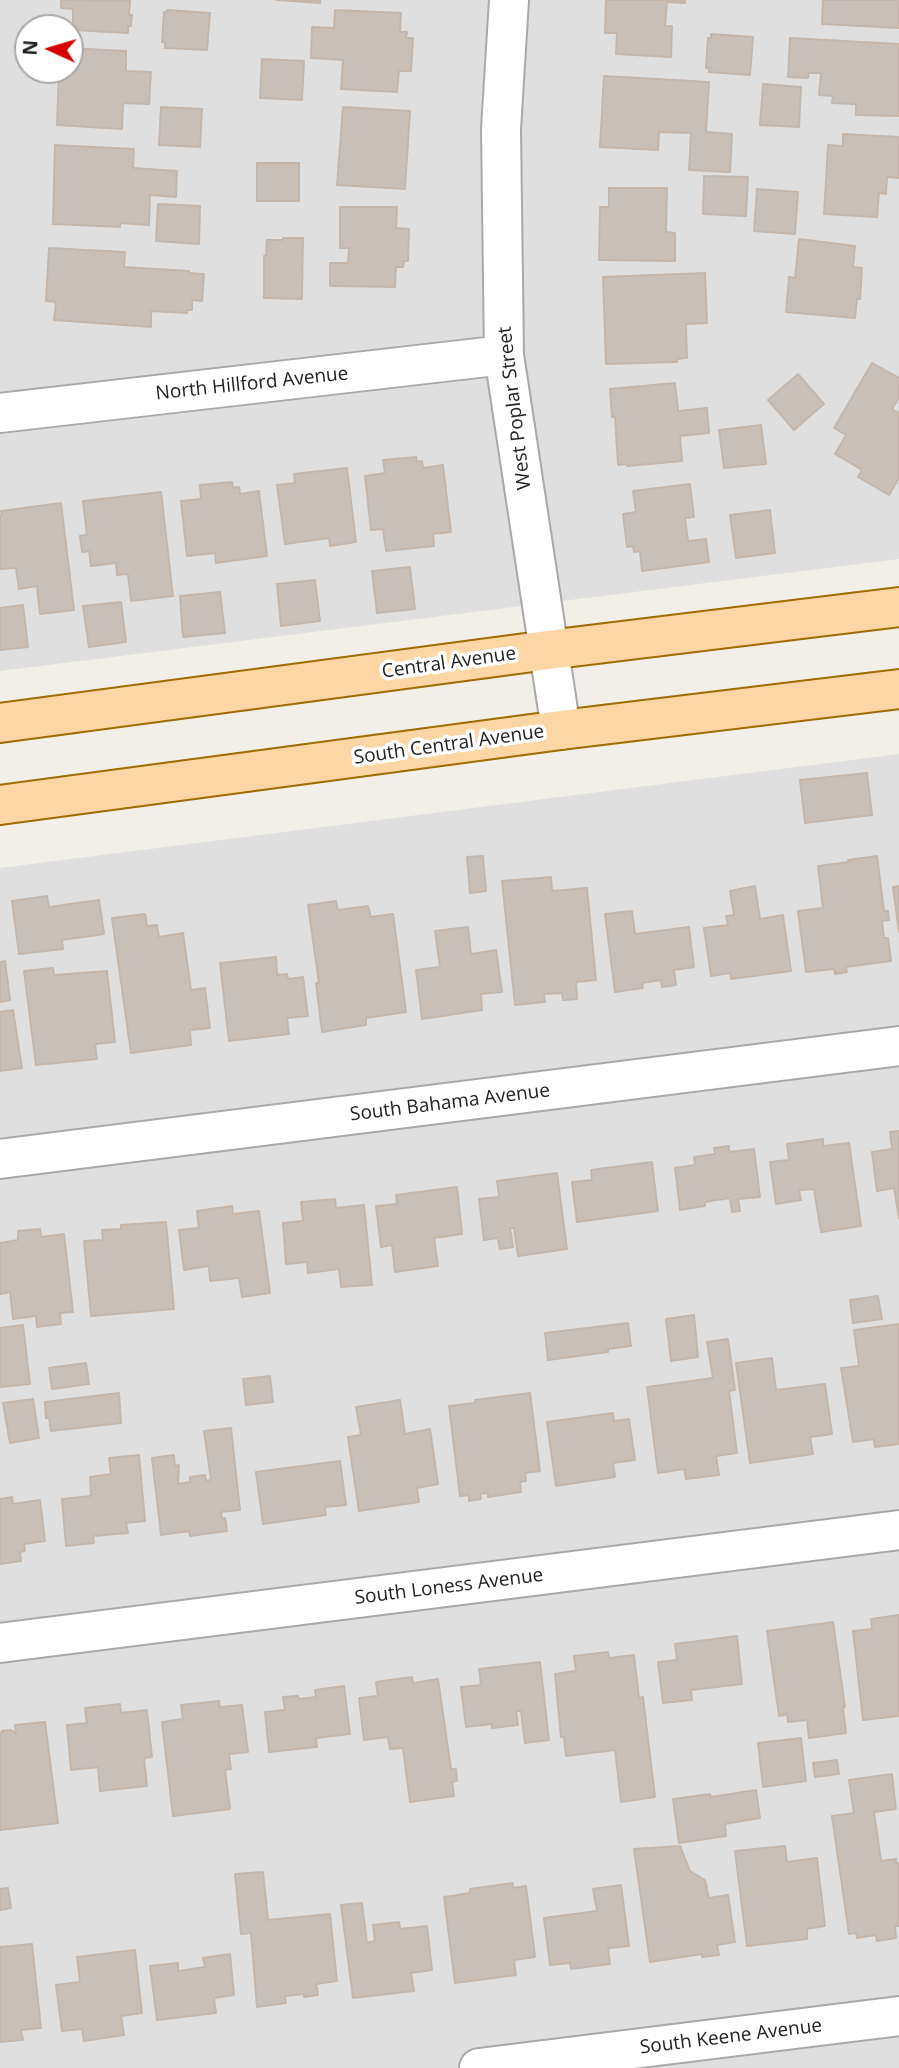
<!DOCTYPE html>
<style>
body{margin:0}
#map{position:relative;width:899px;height:2068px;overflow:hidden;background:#f2efe9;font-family:"Open Sans",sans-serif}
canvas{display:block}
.north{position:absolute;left:14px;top:14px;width:70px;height:70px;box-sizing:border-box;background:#fff;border:2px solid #a7a7a7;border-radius:50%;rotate:274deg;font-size:19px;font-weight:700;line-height:28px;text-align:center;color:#222}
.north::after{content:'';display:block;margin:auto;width:24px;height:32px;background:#d40000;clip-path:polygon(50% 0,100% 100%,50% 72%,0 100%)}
</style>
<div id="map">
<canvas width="899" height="2068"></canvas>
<div class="north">N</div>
</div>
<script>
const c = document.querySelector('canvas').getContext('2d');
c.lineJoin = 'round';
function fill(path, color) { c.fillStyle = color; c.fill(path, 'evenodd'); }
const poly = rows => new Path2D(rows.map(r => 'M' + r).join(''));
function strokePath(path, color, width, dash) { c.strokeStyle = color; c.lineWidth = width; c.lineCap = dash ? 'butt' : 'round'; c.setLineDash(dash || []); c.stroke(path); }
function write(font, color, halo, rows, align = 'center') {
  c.font = font + ' "Open Sans",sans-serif'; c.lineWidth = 7; c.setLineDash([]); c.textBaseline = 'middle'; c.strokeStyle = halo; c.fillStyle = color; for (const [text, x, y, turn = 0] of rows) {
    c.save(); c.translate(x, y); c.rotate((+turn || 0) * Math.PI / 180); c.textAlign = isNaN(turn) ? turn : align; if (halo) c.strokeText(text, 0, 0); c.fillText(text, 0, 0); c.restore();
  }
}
const residential = poly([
 [0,0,899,0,899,559,0,671],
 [28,28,70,28,70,70,28,70],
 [899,754,899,2068,0,2068,0,868]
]);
const building = poly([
 [61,0,130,1,129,15,132,15,131,26,128,26,128,33,73,30,73,9,61,8,61,0],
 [277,0,320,0,320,3,277,0],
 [606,0,685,0,685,3,667,2,665,26,672,26,671,57,616,54,617,33,605,33,606,0],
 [823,0,899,0,899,28,822,24,823,0],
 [167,10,210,13,207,50,165,48,165,43,162,42,164,12,167,13,167,10],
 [335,10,401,13,400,32,407,32,406,38,413,38,411,71,399,71,397,92,341,89,343,60,311,58,312,27,334,28,335,10],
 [711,34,753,37,750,75,709,72,709,68,706,68,708,38,711,38,711,34],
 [790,38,899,44,899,116,856,115,856,104,832,103,833,96,819,95,821,73,809,73,808,78,788,77,790,38],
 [70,48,126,51,126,71,151,72,149,104,123,103,122,129,57,125,59,70,70,70,70,48],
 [262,59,304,61,302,100,260,98,262,59],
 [604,76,709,82,706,132,732,134,730,172,689,170,691,133,659,132,658,150,600,147,604,76],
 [763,84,801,87,799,127,760,125,763,84],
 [161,107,202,109,200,147,159,145,161,107],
 [343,107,410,111,405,189,337,185,343,107],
 [843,134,899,137,899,178,887,177,886,194,879,193,877,217,824,214,828,145,843,146,843,134],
 [55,145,134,149,133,168,177,171,176,197,150,195,149,225,120,223,120,227,53,224,55,145],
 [257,163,299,163,299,201,257,201,257,163],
 [704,176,748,177,746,216,703,214,704,176],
 [609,188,667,188,666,232,675,233,675,261,599,260,600,207,609,207,609,188],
 [757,189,798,192,795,234,754,231,757,189],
 [158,204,200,206,199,244,156,241,158,204],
 [340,207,397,207,396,228,409,229,408,261,404,261,403,267,396,267,395,287,330,286,330,263,348,263,349,248,340,248,340,207],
 [283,238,303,238,302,299,264,298,264,256,266,256,267,240,283,240,283,238],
 [799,239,855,246,853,267,862,268,860,299,857,299,855,318,786,312,789,277,795,278,799,239],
 [49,248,125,252,124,267,189,271,189,273,204,274,202,301,192,300,192,310,187,310,187,313,151,311,151,327,54,320,56,302,46,301,49,248],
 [705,273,707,323,686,324,687,358,677,359,677,362,606,364,603,277,705,273],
 [872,363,899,378,899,398,892,409,899,413,899,478,889,495,858,477,862,470,835,454,846,435,834,428,872,363],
 [798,374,824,404,794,430,768,400,798,374],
 [675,383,678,411,707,408,709,433,680,436,682,461,627,466,627,464,618,465,615,416,612,417,610,389,675,383],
 [761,425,766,464,724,468,719,430,761,425],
 [416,457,417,462,422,461,423,468,443,465,451,532,433,534,434,546,386,551,383,529,371,530,365,476,385,473,383,460,416,457],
 [347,468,356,542,330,546,329,538,285,544,277,485,295,483,294,474,347,468],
 [232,482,233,488,239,487,240,494,259,491,267,556,216,563,215,553,187,556,181,501,201,499,200,485,232,482],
 [690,484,694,517,685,518,688,541,706,539,709,562,642,571,640,551,634,552,633,546,627,547,623,514,636,512,633,491,690,484],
 [161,492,173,596,131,601,128,574,117,575,116,563,91,566,89,551,82,552,80,536,87,535,83,501,161,492],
 [61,503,74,610,40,614,37,586,19,589,16,568,0,569,0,515,2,515,1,511,61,503],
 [770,510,775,553,736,558,730,515,770,510],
 [410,567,415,609,377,613,372,571,410,567],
 [315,580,320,621,281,626,277,584,315,580],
 [220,592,225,633,183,637,180,596,220,592],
 [121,602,126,642,89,647,83,606,121,602],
 [23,605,28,647,0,650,0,608,23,605],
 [867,773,872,815,805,823,800,780,867,773],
 [483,856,486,891,470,893,467,857,483,856],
 [877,856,884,911,888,911,889,920,882,921,884,938,888,938,891,961,846,967,847,972,835,974,834,969,806,972,798,911,823,908,818,866,849,862,848,860,877,856],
 [551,877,552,891,587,888,596,980,576,982,577,999,563,1000,562,993,544,994,545,1002,515,1005,502,881,551,877],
 [755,886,760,919,783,915,791,971,731,979,730,973,711,976,704,928,728,925,726,916,734,915,730,891,755,886],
 [899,886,899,932,893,887,899,886],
 [47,896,49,907,99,900,104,934,62,940,63,949,19,954,12,901,47,896],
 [336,901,338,910,368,906,371,917,393,914,406,1012,366,1018,366,1025,322,1032,316,983,319,983,308,905,336,901],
 [632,911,635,934,689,927,694,967,674,970,676,985,662,987,661,980,642,983,643,988,615,992,605,914,632,911],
 [145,914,147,926,157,925,159,937,183,933,191,990,205,988,210,1028,190,1030,191,1045,131,1053,112,918,145,914],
 [468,927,471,954,496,950,502,992,481,994,482,1010,422,1019,416,970,440,967,435,931,468,927],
 [276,957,277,975,287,974,288,979,303,977,308,1016,287,1018,289,1034,229,1041,220,963,276,957],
 [5,961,10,1000,0,1002,0,962,5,961],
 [53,968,54,975,107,971,115,1042,95,1044,97,1059,36,1065,24,971,53,968],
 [13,1010,22,1068,0,1071,0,1012,13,1010],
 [899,1131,899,1218,894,1188,877,1191,872,1152,892,1149,890,1132,899,1131],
 [823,1139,823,1146,849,1143,861,1226,821,1232,814,1189,799,1190,801,1200,776,1204,770,1162,789,1160,787,1144,823,1139],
 [729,1146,729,1152,754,1149,760,1197,738,1199,740,1211,732,1212,730,1198,705,1202,705,1206,680,1210,675,1168,695,1165,694,1157,715,1154,714,1148,729,1146],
 [652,1162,658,1211,577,1222,572,1182,592,1180,591,1170,652,1162],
 [557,1173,567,1249,518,1256,514,1228,510,1228,513,1247,500,1249,498,1238,484,1240,479,1199,499,1197,497,1181,557,1173],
 [457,1187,462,1234,434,1238,438,1266,395,1272,392,1245,381,1247,376,1206,397,1204,396,1195,457,1187],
 [335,1199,336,1208,364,1205,372,1285,341,1287,339,1269,308,1273,307,1262,286,1264,283,1223,303,1221,301,1202,335,1199],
 [232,1206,233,1214,259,1211,270,1293,242,1297,239,1278,210,1281,209,1266,184,1270,179,1230,199,1228,197,1211,232,1206],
 [166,1222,174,1309,91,1316,84,1241,103,1240,102,1230,121,1229,121,1225,166,1222],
 [40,1229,41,1237,64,1234,73,1312,60,1313,61,1324,37,1327,36,1316,13,1319,10,1292,0,1294,0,1243,18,1240,18,1231,40,1229],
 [878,1296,882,1319,853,1323,850,1300,878,1296],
 [694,1315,698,1357,671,1361,666,1319,694,1315],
 [628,1323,631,1346,608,1349,608,1352,548,1360,545,1333,628,1323],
 [899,1324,899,1444,875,1447,874,1439,853,1442,841,1368,859,1366,854,1330,899,1324],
 [23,1325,30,1384,0,1387,0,1328,23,1325],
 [728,1339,735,1390,729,1391,737,1453,716,1456,719,1475,686,1479,684,1469,658,1473,647,1387,713,1378,707,1342,728,1339],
 [772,1358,776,1390,825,1384,832,1434,810,1437,813,1454,750,1463,736,1363,772,1358],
 [86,1363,89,1384,52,1389,49,1368,86,1363],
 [270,1376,273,1402,246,1405,243,1379,270,1376],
 [119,1393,121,1423,51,1431,49,1418,46,1418,45,1402,119,1393],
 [530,1393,540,1471,525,1473,526,1481,520,1482,521,1492,488,1497,488,1493,480,1494,481,1499,469,1501,469,1495,460,1496,449,1406,475,1403,475,1400,530,1393],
 [33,1399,39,1438,10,1443,3,1403,33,1399],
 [400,1400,405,1434,430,1429,438,1484,417,1488,419,1502,359,1511,348,1437,361,1435,356,1407,400,1400],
 [613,1413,614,1421,629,1419,635,1460,613,1463,615,1477,556,1486,547,1422,613,1413],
 [231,1428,240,1510,221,1512,222,1519,225,1518,227,1531,190,1536,189,1531,161,1535,152,1458,174,1455,175,1466,179,1465,178,1484,190,1482,190,1477,205,1475,206,1481,211,1480,204,1431,231,1428],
 [139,1455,145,1521,126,1523,128,1533,93,1536,94,1543,66,1546,62,1499,91,1496,90,1477,111,1474,109,1458,139,1455],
 [340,1461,346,1505,325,1507,326,1515,263,1524,256,1472,340,1461],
 [12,1497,13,1504,40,1500,45,1541,24,1544,25,1551,20,1552,21,1561,0,1564,0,1499,12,1497],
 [899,1615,899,1716,863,1720,853,1631,872,1629,871,1619,899,1615],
 [833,1622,845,1707,843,1707,846,1733,809,1738,807,1720,788,1722,787,1714,779,1716,767,1631,833,1622],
 [737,1636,742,1684,691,1690,692,1700,663,1703,658,1662,677,1660,675,1644,737,1636],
 [608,1652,609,1658,634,1655,639,1698,643,1697,655,1797,621,1802,615,1750,566,1756,564,1737,561,1737,555,1674,576,1671,574,1656,608,1652],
 [540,1662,549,1740,525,1743,521,1711,516,1711,518,1725,492,1728,492,1724,466,1727,461,1687,481,1685,479,1669,540,1662],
 [412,1677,413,1683,438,1679,451,1769,456,1769,457,1781,452,1782,454,1796,410,1802,403,1748,390,1749,388,1737,364,1740,359,1698,378,1696,376,1682,412,1677],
 [344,1686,350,1734,316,1738,317,1747,269,1752,265,1712,285,1710,283,1697,298,1696,299,1699,316,1697,315,1690,344,1686],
 [219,1701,220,1707,242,1705,248,1752,229,1754,231,1769,225,1770,230,1809,173,1816,162,1722,183,1719,181,1705,219,1701],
 [120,1704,121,1713,147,1710,152,1757,144,1758,147,1786,100,1791,98,1767,71,1770,67,1725,87,1723,85,1708,120,1704],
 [45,1722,58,1823,0,1830,0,1736,2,1731,11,1730,16,1733,15,1725,45,1722],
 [801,1738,806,1781,763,1787,758,1743,801,1738],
 [837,1760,839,1774,815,1777,813,1763,837,1760],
 [892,1774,896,1809,874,1812,881,1861,896,1859,896,1864,899,1863,899,1926,895,1926,896,1938,877,1941,876,1935,857,1938,856,1933,849,1934,832,1816,854,1813,849,1780,892,1774],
 [756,1790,760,1818,725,1824,726,1836,679,1843,673,1799,710,1794,711,1797,756,1790],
 [680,1846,690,1871,705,1880,709,1898,728,1895,735,1942,717,1945,719,1955,702,1957,702,1954,650,1962,634,1849,680,1846],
 [785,1846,787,1862,817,1858,825,1926,807,1929,807,1939,747,1946,735,1851,785,1846],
 [263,1872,268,1920,330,1914,337,1981,316,1984,318,1995,304,1997,304,1994,285,1996,286,2003,257,2007,251,1933,241,1934,235,1874,263,1872],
 [513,1883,513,1888,526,1886,535,1957,514,1960,516,1975,455,1983,444,1897,470,1893,470,1889,513,1883],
 [621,1885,629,1946,608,1948,610,1964,571,1969,570,1963,550,1965,544,1918,597,1911,593,1889,621,1885],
 [8,1888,11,1908,0,1910,0,1889,8,1888],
 [362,1903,367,1943,375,1941,373,1925,399,1922,400,1929,427,1926,432,1970,411,1973,414,1991,353,1998,341,1905,362,1903],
 [32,1944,41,2028,21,2030,23,2040,0,2042,0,1947,32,1944],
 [135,1950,142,2013,121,2016,124,2035,84,2041,82,2029,62,2031,56,1985,80,1982,77,1957,135,1950],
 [230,1954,234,1995,214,1998,216,2013,157,2020,150,1966,178,1963,178,1971,205,1967,203,1958,230,1954]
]);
const minor = poly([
 [509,0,501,129,504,355,561,730],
 [0,413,504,355],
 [0,1159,899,1046],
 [0,1643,899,1530],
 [479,2068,899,2016]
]);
const major = poly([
 [0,723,548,650,899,607],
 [0,805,561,730,899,689]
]);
const streetNames = [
 ["North Hillford Avenue",252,384,-6],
 ["West Poplar Street",515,408,-97],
 ["Central Avenue",449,663,-8],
 ["South Central Avenue",449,745,-8],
 ["South Bahama Avenue",450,1103,-7],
 ["South Loness Avenue",449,1587,-7],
 ["South Keene Avenue",731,2037,-7]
];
fill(residential, '#e0dfdf');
fill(building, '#c7bfb8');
strokePath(building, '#c4b6ab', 2);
strokePath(minor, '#a9a9a9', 42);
strokePath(major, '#a06b00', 42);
strokePath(minor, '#fff', 38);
strokePath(major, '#fcd6a4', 38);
write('19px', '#222', '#fff', streetNames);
</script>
